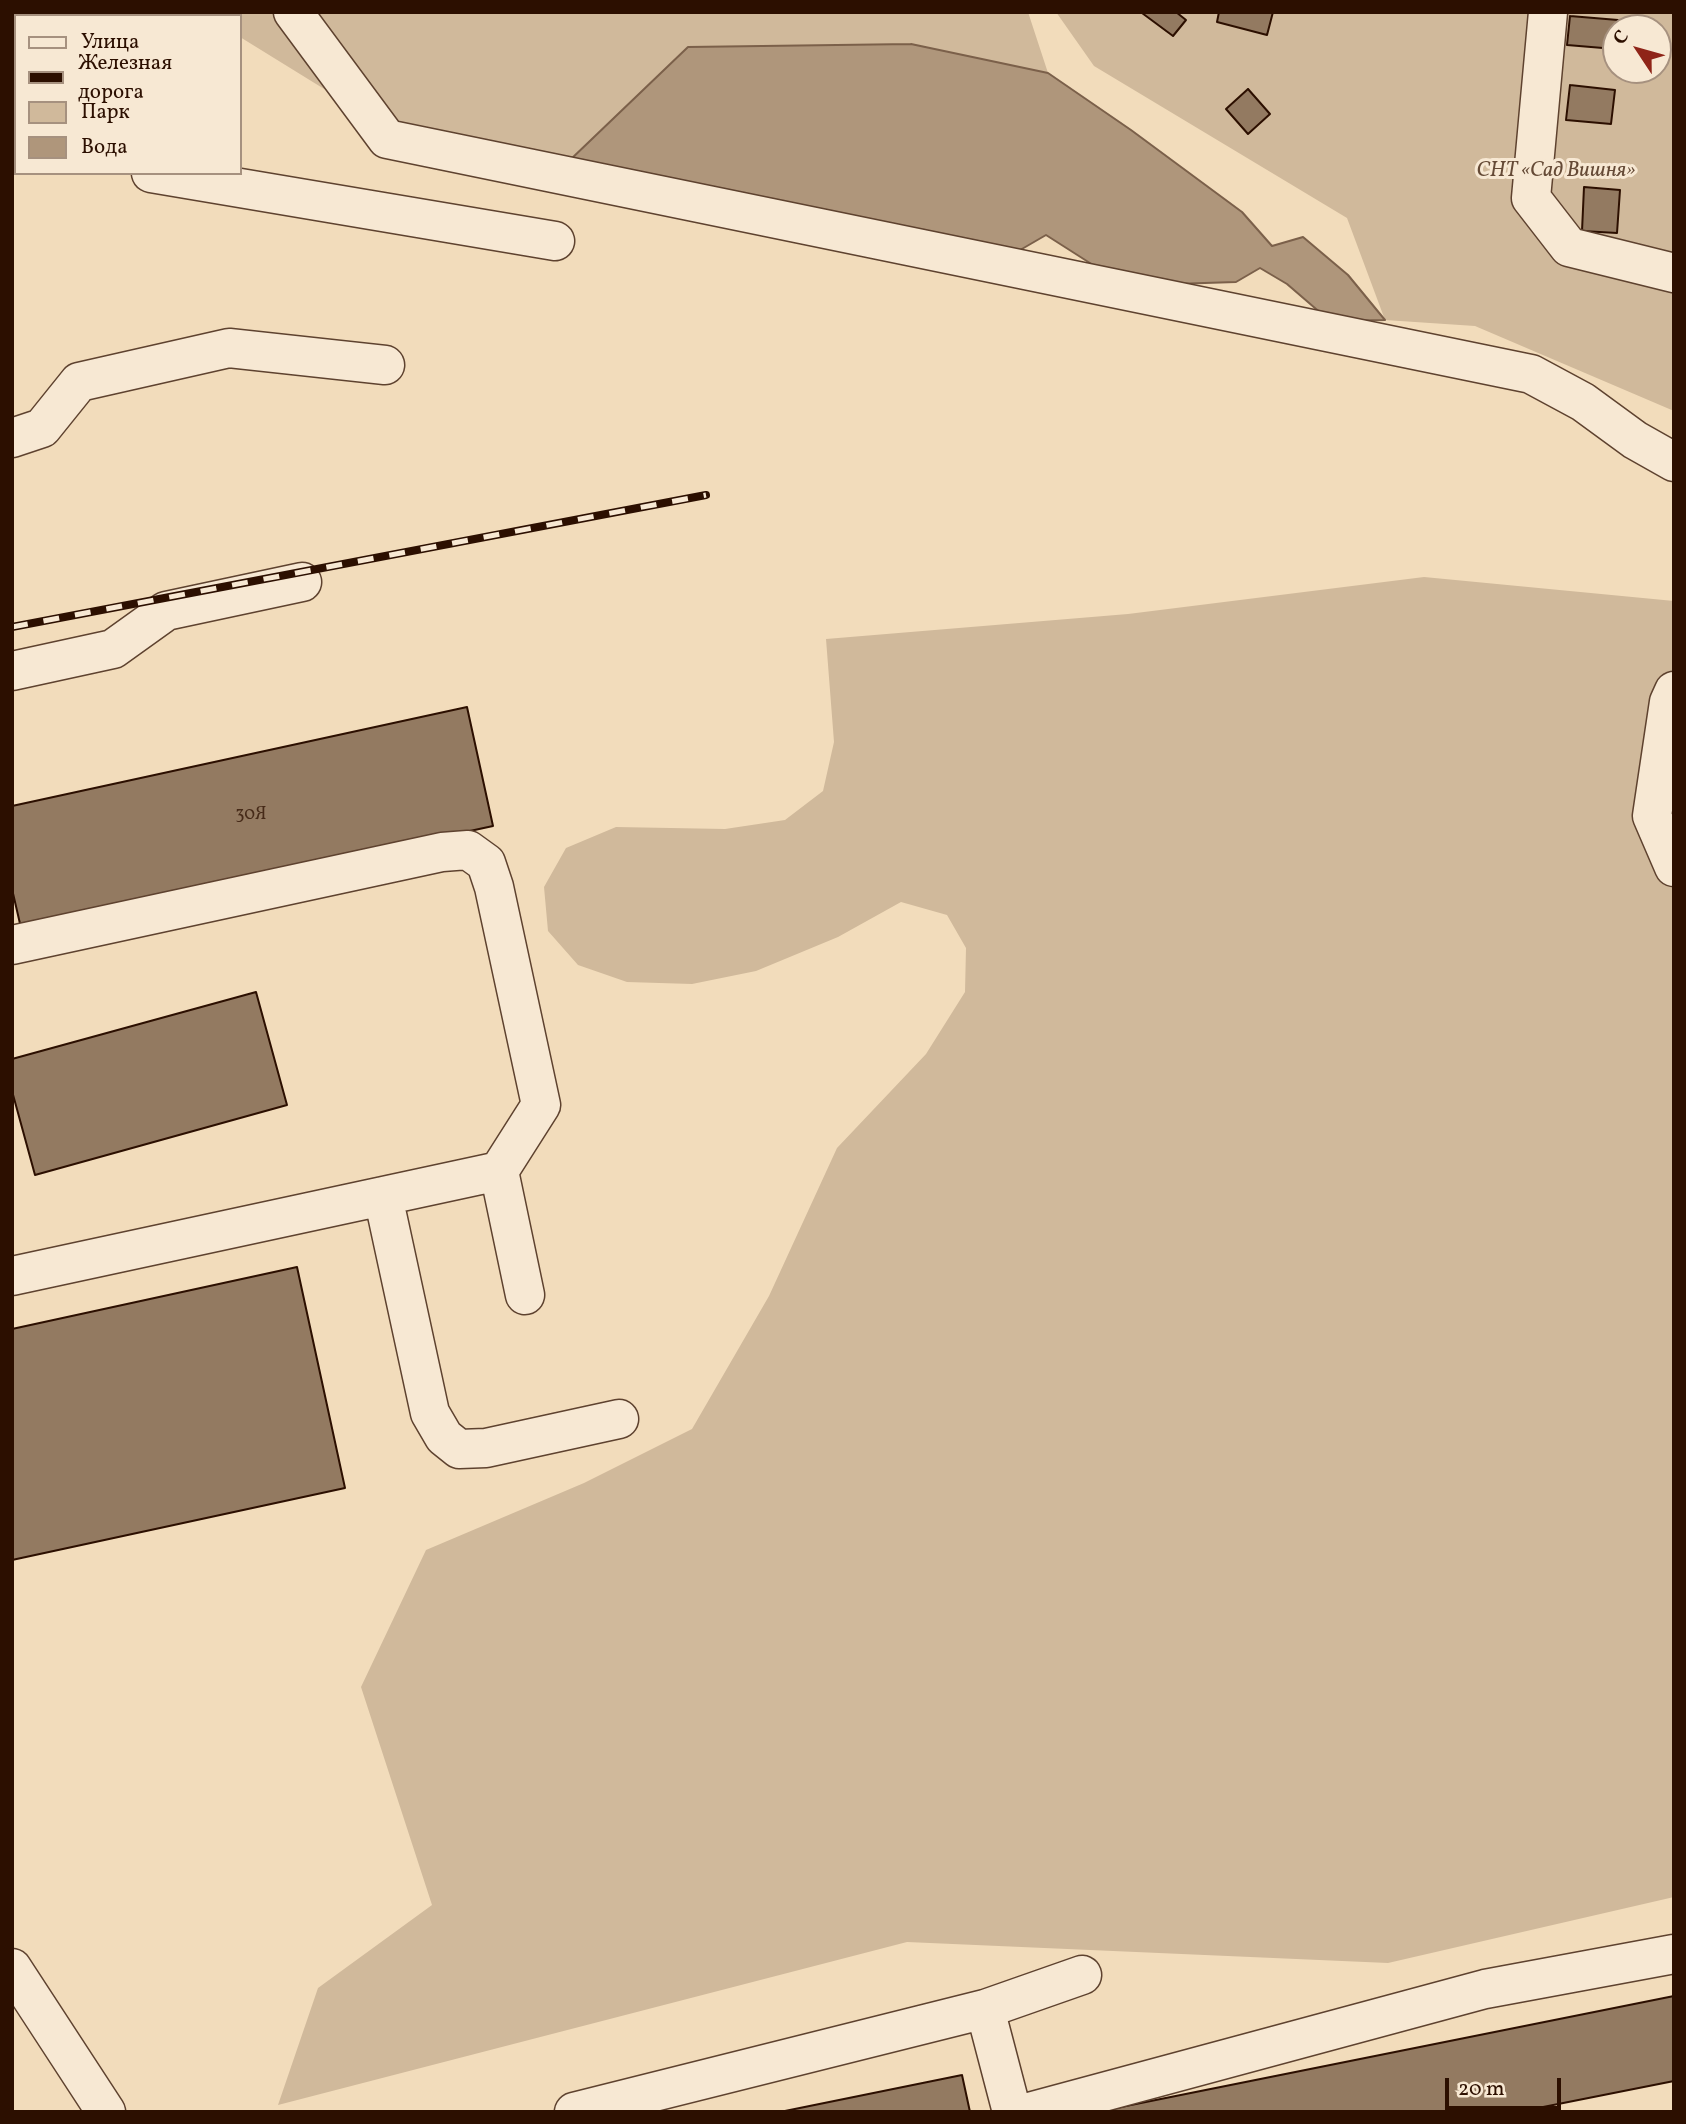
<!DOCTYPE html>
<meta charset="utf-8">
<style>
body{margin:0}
#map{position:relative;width:1686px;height:2124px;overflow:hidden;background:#f2dcbb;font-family:Vollkorn,serif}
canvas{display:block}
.frame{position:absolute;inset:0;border:14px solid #2c0f00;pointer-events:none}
.legend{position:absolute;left:14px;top:14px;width:228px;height:161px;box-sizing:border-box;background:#f7e8d3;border:2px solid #a6917f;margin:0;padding:9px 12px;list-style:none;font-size:21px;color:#2c0f00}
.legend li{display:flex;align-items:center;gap:14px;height:35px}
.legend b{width:35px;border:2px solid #a6917f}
.north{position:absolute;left:1602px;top:14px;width:70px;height:70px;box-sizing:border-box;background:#f7e8d3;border:2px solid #a6917f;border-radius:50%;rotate:306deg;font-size:19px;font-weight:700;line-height:28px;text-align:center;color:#2c0f00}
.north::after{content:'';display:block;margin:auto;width:24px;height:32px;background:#8f2418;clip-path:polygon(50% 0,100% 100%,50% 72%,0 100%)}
.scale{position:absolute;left:1445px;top:2078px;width:116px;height:32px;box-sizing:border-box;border:4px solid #2c0f00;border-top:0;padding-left:9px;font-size:21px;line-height:24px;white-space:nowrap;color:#2c0f00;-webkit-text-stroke:5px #f7e8d3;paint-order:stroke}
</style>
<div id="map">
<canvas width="1686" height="2124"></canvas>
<div class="frame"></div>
<ul class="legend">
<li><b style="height:9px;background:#f7e8d3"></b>Улица</li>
<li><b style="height:9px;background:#2c0f00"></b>Железная дорога</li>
<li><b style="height:19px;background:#d0b99b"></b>Парк</li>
<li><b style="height:19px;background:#af967b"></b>Вода</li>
</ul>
<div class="north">С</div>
<div class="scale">20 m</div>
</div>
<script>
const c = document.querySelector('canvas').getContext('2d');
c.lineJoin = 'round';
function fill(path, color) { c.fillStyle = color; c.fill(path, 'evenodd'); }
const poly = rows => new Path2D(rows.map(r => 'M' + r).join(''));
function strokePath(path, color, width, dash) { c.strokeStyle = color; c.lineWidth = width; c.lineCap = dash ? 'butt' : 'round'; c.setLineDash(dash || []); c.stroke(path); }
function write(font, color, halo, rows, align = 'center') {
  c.font = font + ' Vollkorn,serif'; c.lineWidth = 6; c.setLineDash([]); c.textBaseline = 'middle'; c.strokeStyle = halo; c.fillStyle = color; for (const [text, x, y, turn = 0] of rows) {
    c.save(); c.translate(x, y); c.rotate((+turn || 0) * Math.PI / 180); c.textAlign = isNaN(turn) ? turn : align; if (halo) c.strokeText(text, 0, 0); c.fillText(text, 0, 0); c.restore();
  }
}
const green = poly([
 [12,12,1028,12,1048,73,911,44,569,161,397,134,240,37,240,16,16,16,16,47,12,46],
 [1056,12,1674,12,1674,411,1475,326,1385,320,1347,218,1094,66],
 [1616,28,1658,28,1658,70,1616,70],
 [1424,577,1674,601,1674,1897,1388,1963,907,1942,278,2105,318,1988,432,1905,361,1687,426,1550,584,1483,692,1429,769,1296,837,1148,926,1054,965,992,966,948,947,915,901,902,838,937,756,971,692,984,627,982,578,965,548,931,544,887,566,848,616,827,725,829,785,820,823,791,834,742,826,639,1128,614]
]);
const water = poly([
 [911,44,1048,73,1131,130,1242,212,1272,246,1303,237,1348,275,1385,320,1330,321,1287,284,1260,268,1236,282,1173,284,1093,265,1046,235,1015,253,569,161,688,47,911,44]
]);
const building = poly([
 [1176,12,1186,20,1173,36,1142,13,1176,12],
 [1219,12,1273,12,1267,35,1217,22,1219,12],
 [1570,16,1618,20,1615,49,1567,45,1570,16],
 [1570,85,1615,90,1611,124,1566,120,1570,85],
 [1248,89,1270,114,1248,134,1226,109,1248,89],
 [1584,187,1620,190,1617,233,1582,231,1584,187],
 [467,707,493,826,21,928,12,889,12,806,467,707],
 [256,992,287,1105,35,1175,12,1091,12,1059,256,992],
 [297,1267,345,1488,12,1560,12,1329,297,1267],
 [1674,1996,1674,2081,1518,2112,1096,2112,1674,1996],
 [962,2075,970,2112,780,2112,962,2075]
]);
const minor = poly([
 [293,12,387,139,1531,374,1583,402,1635,440,1674,462],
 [1548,12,1531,198,1569,247,1674,273],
 [12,150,16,151],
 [151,173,555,241],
 [12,438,42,428,79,382,229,348,385,365],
 [12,671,113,649,166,611,302,582],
 [1674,691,1669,702,1652,816,1674,867],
 [12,945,442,852,468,850,486,863,494,887,541,1105,499,1171,12,1276],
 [499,1171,525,1295],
 [383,1196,430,1413,444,1437,459,1449,486,1448,619,1419],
 [12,1968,106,2112],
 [985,2009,1012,2112],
 [574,2112,985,2009,1082,1975],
 [1029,2112,1485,1989,1674,1954]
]);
const rail = poly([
 [12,627,706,495]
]);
const numberNames = [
 ["30Я",251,816]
];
const parkNames = [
 ["СНТ «Сад Вишня»",1556,172]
];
fill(green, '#d0b99b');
fill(water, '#af967b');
strokePath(water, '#7b604a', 2);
fill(building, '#937a61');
strokePath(building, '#2c0f00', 2);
strokePath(minor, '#5e422f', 41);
strokePath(minor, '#f7e8d3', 38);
strokePath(rail, '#2c0f00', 8);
strokePath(rail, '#f7e8d3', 5, [16]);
write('18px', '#462a18', null, numberNames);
write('italic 21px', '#654a36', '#f7e8d3', parkNames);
</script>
